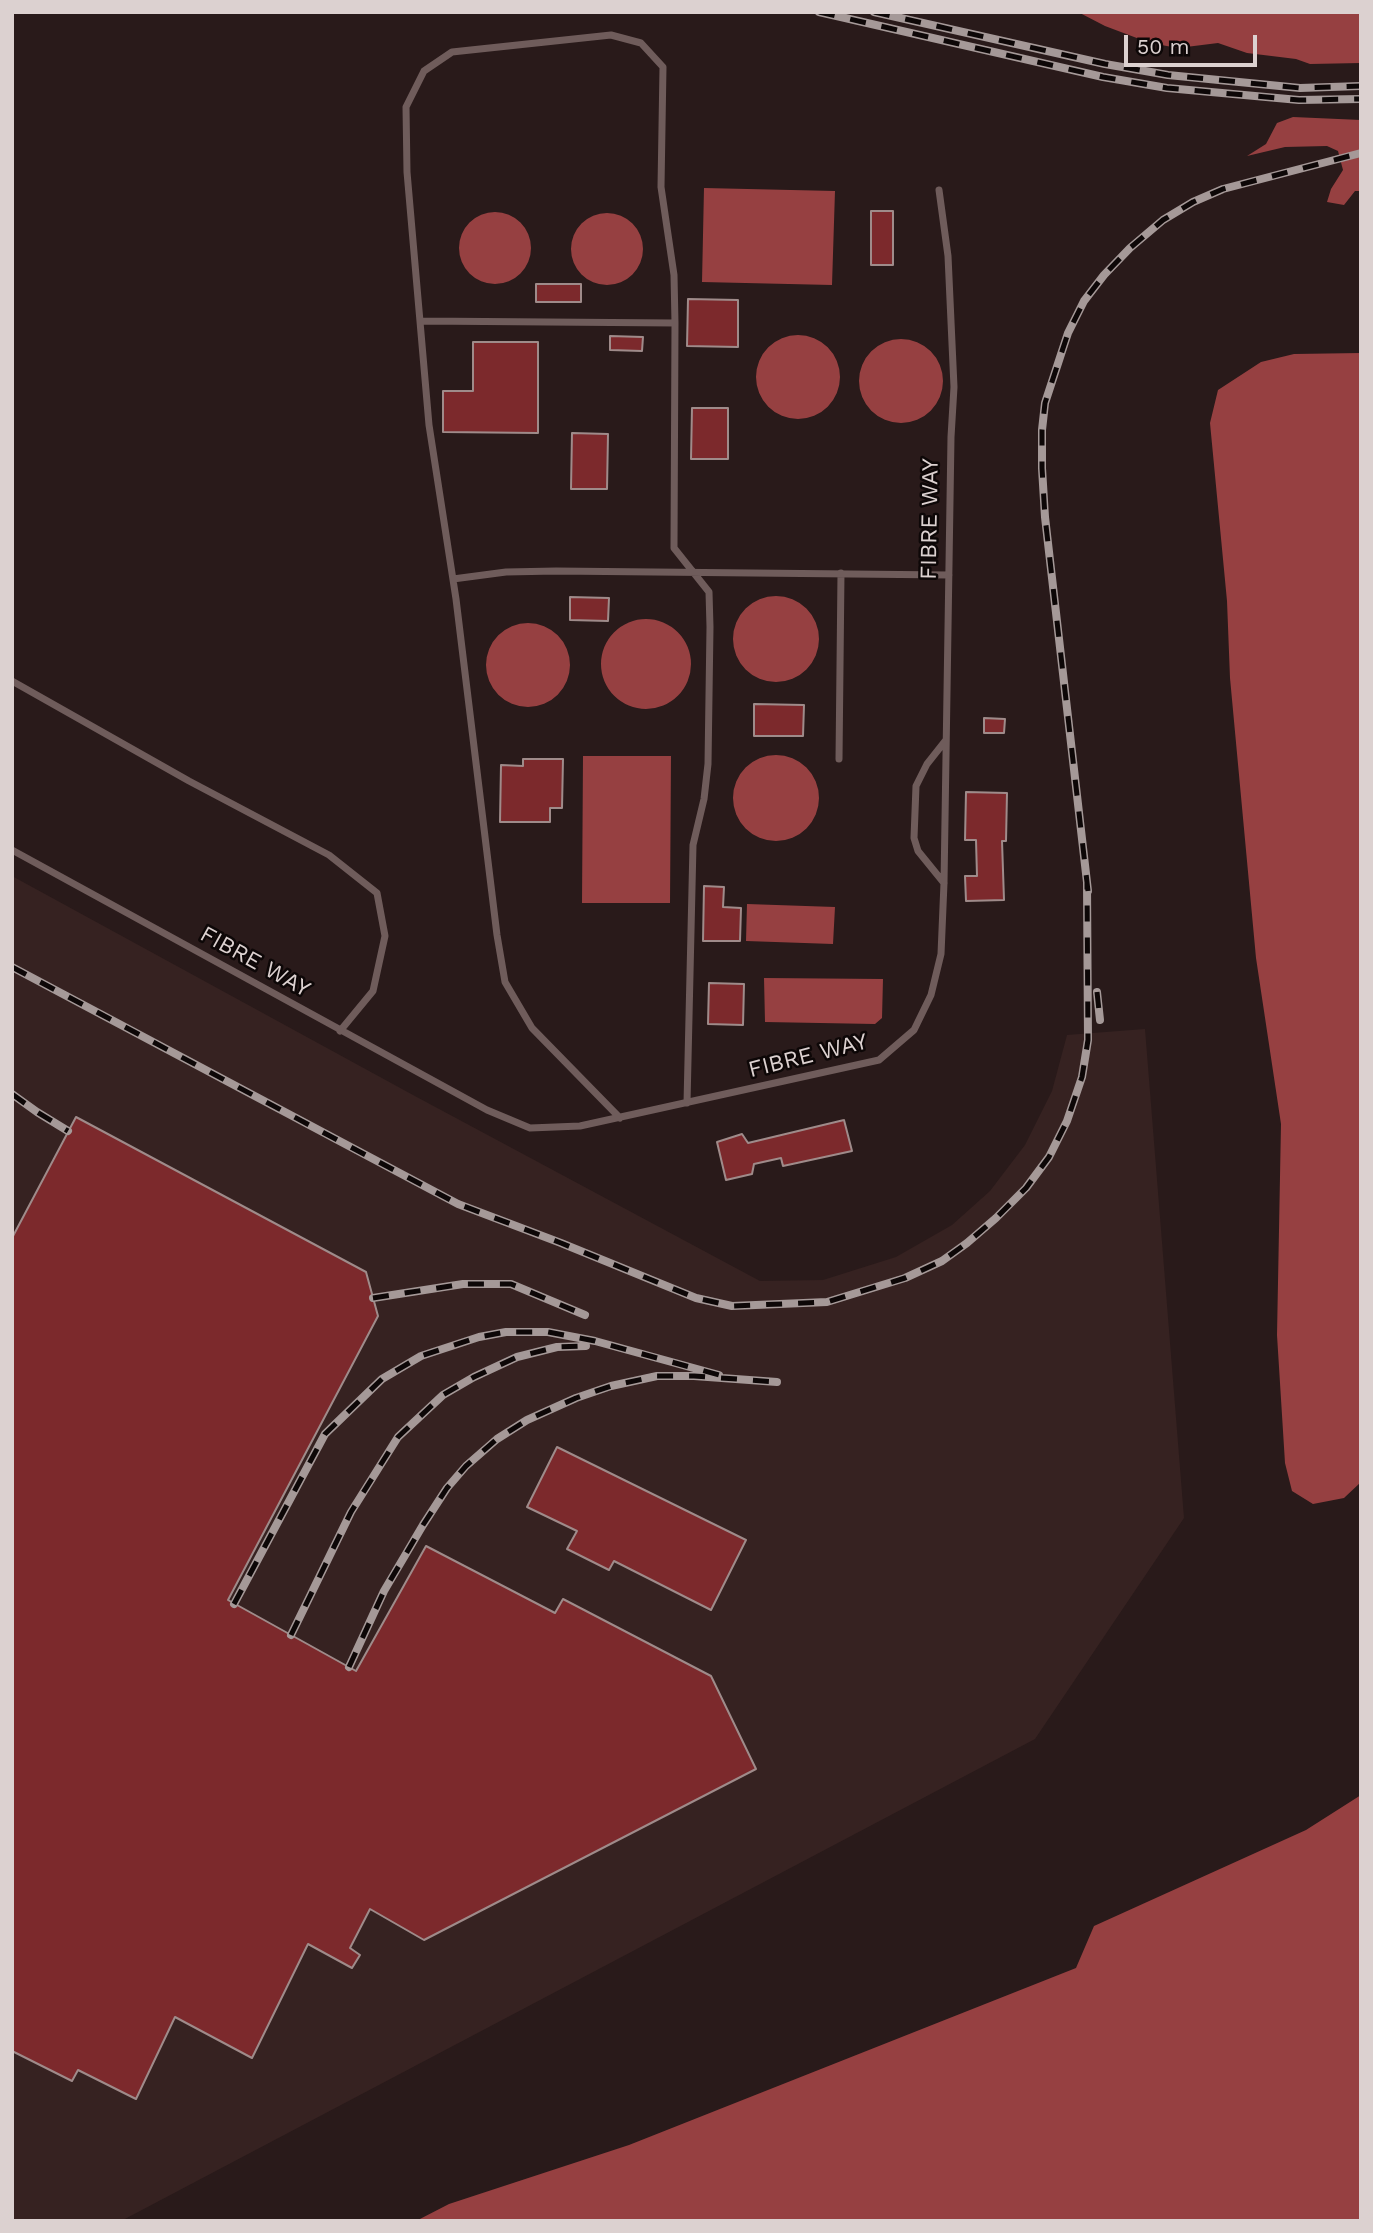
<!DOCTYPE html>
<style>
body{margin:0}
#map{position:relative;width:1373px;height:2233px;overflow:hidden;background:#291a1a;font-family:"Work Sans",sans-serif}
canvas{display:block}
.frame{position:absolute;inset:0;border:14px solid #dcd1d0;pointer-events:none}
.scale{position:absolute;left:1124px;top:35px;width:133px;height:32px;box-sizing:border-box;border:4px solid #dcd1d0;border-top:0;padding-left:9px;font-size:21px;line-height:24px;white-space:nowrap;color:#dcd1d0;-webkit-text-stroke:5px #0d0707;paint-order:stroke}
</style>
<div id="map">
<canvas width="1373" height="2233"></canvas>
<div class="frame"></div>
<div class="scale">50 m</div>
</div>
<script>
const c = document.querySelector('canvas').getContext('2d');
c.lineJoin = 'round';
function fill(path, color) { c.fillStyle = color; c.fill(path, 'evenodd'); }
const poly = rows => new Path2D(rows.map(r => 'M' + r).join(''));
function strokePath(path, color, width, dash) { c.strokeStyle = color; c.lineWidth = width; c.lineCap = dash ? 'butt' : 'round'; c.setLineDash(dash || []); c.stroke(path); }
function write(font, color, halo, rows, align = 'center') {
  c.font = font + ' "Work Sans",sans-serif'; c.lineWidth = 5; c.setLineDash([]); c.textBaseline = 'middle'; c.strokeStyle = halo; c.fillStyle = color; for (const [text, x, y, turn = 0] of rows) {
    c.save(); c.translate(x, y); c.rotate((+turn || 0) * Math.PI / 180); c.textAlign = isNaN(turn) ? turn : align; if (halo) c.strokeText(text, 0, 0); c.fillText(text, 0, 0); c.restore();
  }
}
const built = poly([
 [12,876,413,1095,760,1281,823,1280,896,1257,952,1225,990,1191,1025,1145,1052,1091,1067,1035,1145,1029,1184,1518,1035,1739,121,2221,12,2221]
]);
const water = poly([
 [1078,12,1361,12,1361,63,1310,64,1296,59,1247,53,1218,43,1178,48,1150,43,1105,26],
 [1293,117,1361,120,1361,191,1355,191,1344,205,1327,202,1331,189,1343,170,1338,151,1327,146,1285,147,1247,156,1266,144,1277,123],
 [704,188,835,191,832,285,702,282],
 '459 248a36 36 0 1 1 72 0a36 36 0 1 1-72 0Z',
 '571 249a36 36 0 1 1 72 0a36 36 0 1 1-72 0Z',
 '756 377a42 42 0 1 1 84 0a42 42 0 1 1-84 0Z',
 '859 381a42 42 0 1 1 84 0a42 42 0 1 1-84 0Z',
 [1361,353,1361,1482,1344,1498,1313,1504,1292,1491,1285,1463,1277,1335,1281,1124,1256,958,1230,678,1227,601,1210,423,1218,390,1261,362,1294,354],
 '733 639a43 43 0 1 1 86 0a43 43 0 1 1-86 0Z',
 '601 664a45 45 0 1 1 90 0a45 45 0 1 1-90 0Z',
 '486 665a42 42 0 1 1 84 0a42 42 0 1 1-84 0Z',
 '733 798a43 43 0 1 1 86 0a43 43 0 1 1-86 0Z',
 [583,756,671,756,670,903,582,903],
 [747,904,835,907,833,944,746,941],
 [764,978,883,979,882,1018,875,1024,765,1022],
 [1361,1795,1361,2221,416,2221,449,2204,629,2145,1076,1968,1094,1926,1306,1830]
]);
const building = poly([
 [871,211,893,211,893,265,871,265,871,211],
 [536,284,581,284,581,302,536,302,536,284],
 [688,299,738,300,738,347,687,346,688,299],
 [610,336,643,337,642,351,610,350,610,336],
 [473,342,538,342,538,433,443,432,443,391,473,391,473,342],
 [692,408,728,408,728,459,691,459,692,408],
 [572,433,608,434,607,489,571,489,572,433],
 [570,597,609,598,608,621,570,620,570,597],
 [754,704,804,705,803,736,754,736,754,704],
 [984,718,1005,719,1004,733,984,733,984,718],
 [523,759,563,759,562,808,550,808,550,822,500,822,501,765,523,766,523,759],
 [966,792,1007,793,1006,841,1002,841,1004,900,966,901,965,876,977,876,976,840,965,840,966,792],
 [704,886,724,887,723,907,741,908,740,941,703,941,704,886],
 [709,983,744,984,743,1025,708,1024,709,983],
 [76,1117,366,1272,378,1316,228,1600,356,1671,426,1546,555,1613,563,1599,711,1676,756,1769,424,1940,370,1909,350,1948,360,1955,352,1968,308,1944,252,2058,175,2017,136,2099,78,2070,72,2081,12,2051,12,1238,76,1117],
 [844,1120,852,1151,783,1166,781,1158,754,1164,752,1174,726,1180,717,1142,742,1134,748,1143,844,1120],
 [557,1447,746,1540,711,1610,614,1561,609,1570,567,1549,577,1531,527,1507,557,1447]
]);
const service = poly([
 [421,321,675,323],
 [453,579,506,572,556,571,949,575],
 [12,681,189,781,329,855,377,893,385,936,373,991,340,1031],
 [839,759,841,573],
 [12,850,487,1110,530,1128,580,1126,879,1060,914,1030,931,995,941,954,944,883,951,437,954,387,948,256,939,190],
 [944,883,918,851,914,838,916,786,927,764,946,740],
 [620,1118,532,1028,505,982,497,935,456,599,429,425,407,172,406,107,424,71,452,52,611,35,641,43,663,67,661,187,674,275,675,323,674,548,709,592,710,627,708,764,704,799,693,845,687,1103]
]);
const rail = poly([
 [819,12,1103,77,1167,88,1299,100,1361,99],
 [874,12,1105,64,1168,75,1300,88,1361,86],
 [1088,891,1045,517,1042,468,1042,430,1045,403,1068,333,1084,301,1104,275,1130,248,1163,220,1193,202,1223,189,1361,153],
 [12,967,458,1204,561,1243,696,1298,732,1306,827,1302,905,1278,942,1261,967,1243,996,1218,1026,1188,1049,1157,1067,1121,1082,1077,1088,1040,1087,883],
 [1097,992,1100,1020],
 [12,1094,37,1112,68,1131],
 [373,1298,463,1284,511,1284,585,1315],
 [234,1604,325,1434,382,1379,421,1356,479,1337,506,1332,548,1332,595,1341,719,1375],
 [291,1635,351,1512,398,1437,443,1395,474,1377,517,1357,557,1347,586,1346],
 [349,1667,384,1591,423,1525,447,1488,466,1466,497,1439,527,1420,576,1398,611,1386,657,1376,694,1376,777,1382]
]);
const streetNames = [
 ["FIBRE WAY",930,519,-89],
 ["FIBRE WAY",255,962,29],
 ["FIBRE WAY",808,1056,-14]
];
fill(built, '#362221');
fill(water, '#964041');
fill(building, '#7c292c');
strokePath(building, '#9f8b8a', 2);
strokePath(service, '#6f5c5b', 7);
strokePath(rail, '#a59998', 8);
strokePath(rail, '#0d0707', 5, [16]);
write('23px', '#dcd1d0', '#0d0707', streetNames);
</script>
